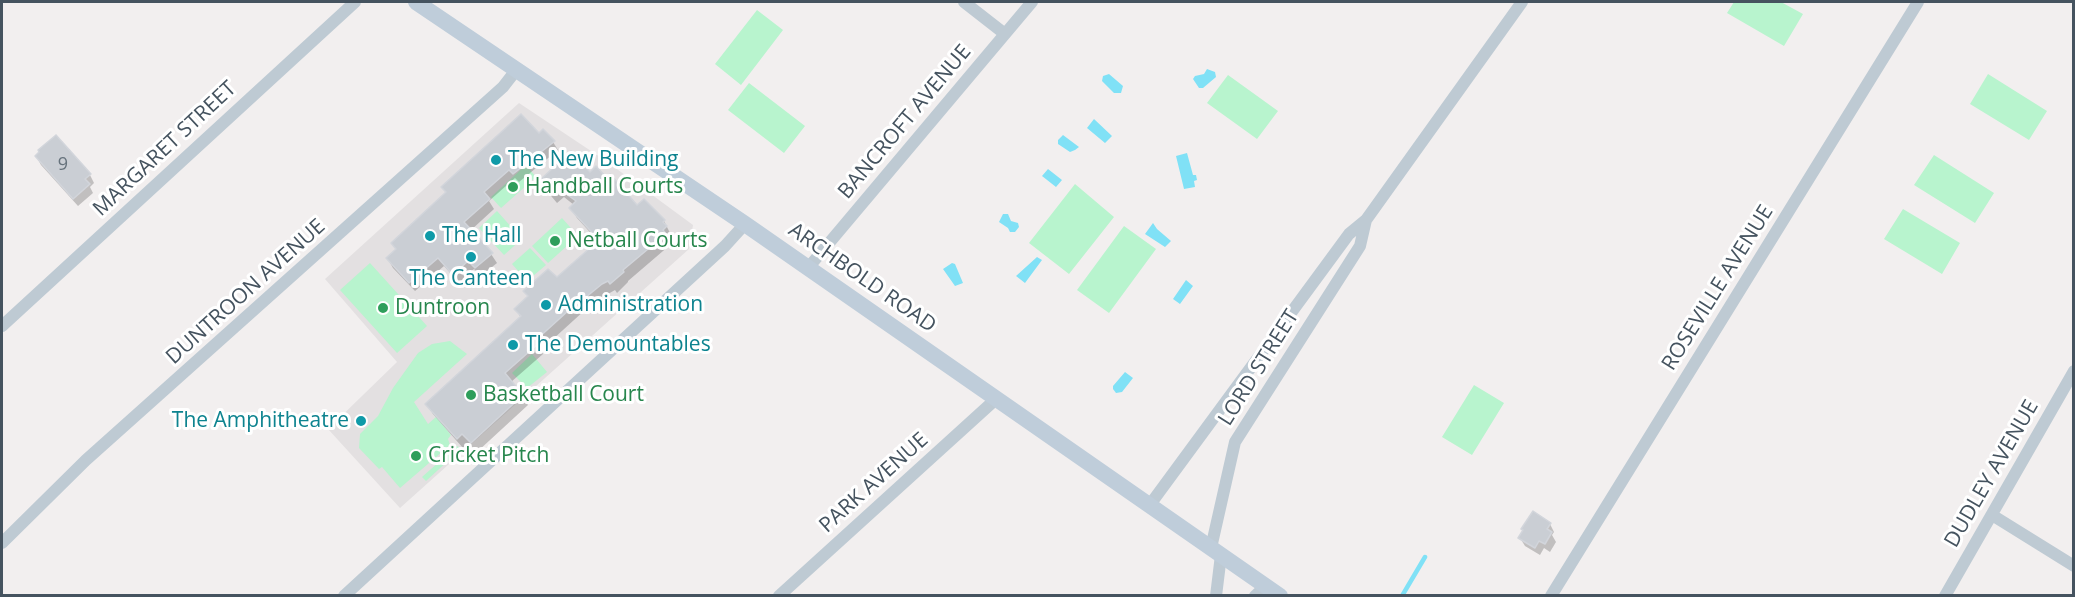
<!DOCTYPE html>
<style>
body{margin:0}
#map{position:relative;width:2075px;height:597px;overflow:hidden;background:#f2efef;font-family:"Open Sans",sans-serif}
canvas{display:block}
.frame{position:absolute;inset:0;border:3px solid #45535f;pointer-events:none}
</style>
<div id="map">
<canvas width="2075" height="597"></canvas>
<div class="frame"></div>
</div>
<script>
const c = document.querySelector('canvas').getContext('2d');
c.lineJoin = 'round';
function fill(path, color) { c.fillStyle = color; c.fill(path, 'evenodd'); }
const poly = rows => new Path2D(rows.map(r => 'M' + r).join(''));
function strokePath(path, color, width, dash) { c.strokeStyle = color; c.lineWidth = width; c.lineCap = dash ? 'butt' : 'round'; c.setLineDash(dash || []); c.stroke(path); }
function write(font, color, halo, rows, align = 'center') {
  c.font = font + ' "Open Sans",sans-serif'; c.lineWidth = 6; c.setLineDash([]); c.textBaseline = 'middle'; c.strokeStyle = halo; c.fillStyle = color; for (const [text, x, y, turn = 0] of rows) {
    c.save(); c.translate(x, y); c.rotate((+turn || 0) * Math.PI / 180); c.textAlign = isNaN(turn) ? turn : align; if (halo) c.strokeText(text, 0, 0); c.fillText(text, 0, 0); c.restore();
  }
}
const education = poly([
 [519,103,606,161,693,225,689,249,400,508,328,429,397,362,325,279]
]);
const green = poly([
 [1734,2,1781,2,1803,14,1784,46,1727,13],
 [757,10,783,30,741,85,715,64],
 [1988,74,2047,111,2029,140,1970,104],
 [1228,75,1278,111,1257,139,1207,103],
 [749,83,805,126,784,153,728,110],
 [1934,155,1994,193,1975,223,1914,185],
 [526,165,536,177,501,208,491,197],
 [1075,184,1114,217,1069,274,1029,243],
 [1903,209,1960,243,1942,274,1884,239],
 [497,211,522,239,504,255,479,228],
 [562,218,578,236,548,263,532,246],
 [1124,226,1156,249,1109,313,1077,290],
 [530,248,546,265,527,281,512,264],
 [370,263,427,326,397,353,340,290],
 [450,341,467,354,414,402,428,424,436,417,451,435,448,439,450,445,400,488,382,467,379,469,359,448,360,434,378,416,393,388,418,353,432,344],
 [532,354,547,372,527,388,512,373],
 [1474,385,1504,403,1472,455,1442,437],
 [457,446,461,449,426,481,422,477]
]);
const water = poly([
 [1207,69,1215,72,1216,77,1203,88,1199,88,1193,79,1195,76,1204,74],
 [1109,74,1123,86,1121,93,1114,93,1102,81,1103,76],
 [1094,119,1112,136,1105,143,1087,128],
 [1063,135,1079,147,1075,150,1070,152,1058,144,1058,140],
 [1187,153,1193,175,1196,175,1197,180,1194,181,1195,187,1184,189,1176,156],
 [1048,169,1062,180,1056,187,1042,176],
 [1003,214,1008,214,1011,221,1018,223,1019,227,1015,232,1010,232,1008,228,999,222],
 [1153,223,1157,229,1171,241,1165,247,1145,234],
 [1037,257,1042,260,1025,283,1016,276],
 [952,263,955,264,963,283,955,286,943,269],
 [1186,280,1193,286,1180,304,1173,299],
 [1125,372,1133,378,1122,392,1116,393,1113,389,1113,386]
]);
const shadow = poly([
 [538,135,553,142,558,150,519,182,515,178,489,201,494,209,470,231,491,254,497,263,481,276,474,269,459,283,444,266,415,291,393,268,388,259,446,194,443,187],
 [56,137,90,175,94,183,90,187,93,193,78,206,41,165,36,156],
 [590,174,637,207,664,221,672,237,668,241,670,245,628,281,628,282,617,293,615,290,608,294,587,311,585,310,541,350,543,354,511,382,528,405,477,452,468,443,463,448,433,414,427,405,521,318,516,309,529,297,525,291,557,279,599,242,577,218,571,208,574,205,564,197,557,203,547,191,541,182],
 [1550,524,1554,532,1552,535,1556,542,1550,552,1544,548,1540,555,1525,546,1520,538]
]);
const stream = poly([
 [1402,596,1425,557]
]);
const building = poly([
 [521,114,539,133,543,129,555,141,513,174,509,170,484,192,490,199,464,222,493,253,475,268,468,261,453,275,438,258,409,283,386,258,396,249,391,243,446,192,441,187,521,114],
 [56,135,91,174,85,179,90,184,73,199,35,156,39,152,38,150,56,135],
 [571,151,590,172,596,166,606,177,610,174,637,205,644,199,665,220,663,222,667,226,663,230,666,234,623,270,624,272,610,284,608,281,602,284,580,302,579,301,536,340,539,343,505,373,523,395,471,443,462,434,457,439,425,404,521,316,514,309,528,296,523,291,548,269,557,277,599,240,569,208,576,201,558,188,551,194,539,181,571,151],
 [1533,511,1551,523,1547,529,1552,532,1545,544,1539,541,1535,548,1518,538,1523,530,1521,529,1533,511]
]);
const street = poly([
 [964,2,1005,34],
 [808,268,1032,2],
 [2,326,355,2],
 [1149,506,1349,234,1366,220,1522,2],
 [1992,515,2074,566],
 [2,543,86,460,493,96,503,87,517,69],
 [1211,548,1235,442,1360,246,1366,220],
 [344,596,725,246,745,224],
 [779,596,996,399],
 [1216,596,1221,555],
 [1255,596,1266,586],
 [1551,596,1918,2],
 [1945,596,2074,371]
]);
const secondary = poly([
 [416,2,745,224,1280,596]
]);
const markers = [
 [496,160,6,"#0f9aa8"],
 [513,187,6,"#2e9e5b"],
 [430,236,6,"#0f9aa8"],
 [555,241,6,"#2e9e5b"],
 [471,257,6,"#0f9aa8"],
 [546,305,6,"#0f9aa8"],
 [383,308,6,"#2e9e5b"],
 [513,345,6,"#0f9aa8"],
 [471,395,6,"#2e9e5b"],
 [361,421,6,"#0f9aa8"],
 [416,456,6,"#2e9e5b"]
];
const numberNames = [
 ["9",63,165]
];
const streetNames = [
 ["BANCROFT AVENUE",905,122,-50],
 ["MARGARET STREET",165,149,-43],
 ["ARCHBOLD ROAD",862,278,35],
 ["ROSEVILLE AVENUE",1718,288,-58],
 ["DUNTROON AVENUE",246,292,-42],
 ["LORD STREET",1259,368,-58],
 ["DUDLEY AVENUE",1992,474,-60],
 ["PARK AVENUE",874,483,-42]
];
const cultureNames = [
 ["The New Building",508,160],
 ["The Hall",442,236],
 ["The Canteen",471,279,"center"],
 ["Administration",558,305],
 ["The Demountables",525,345],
 ["The Amphitheatre",349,421,"right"]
];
const leisureNames = [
 ["Handball Courts",525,187],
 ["Netball Courts",567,241],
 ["Duntroon",395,308],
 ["Basketball Court",483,395],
 ["Cricket Pitch",428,456]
];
fill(education, '#e3e0e1');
fill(green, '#b8f4ce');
fill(water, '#80e1f6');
fill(shadow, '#0003');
strokePath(stream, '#80e1f6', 4.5);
fill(building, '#caced4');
strokePath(building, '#d2d5db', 1.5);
strokePath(street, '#becad3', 12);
strokePath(secondary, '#bfcdda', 16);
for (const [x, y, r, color] of markers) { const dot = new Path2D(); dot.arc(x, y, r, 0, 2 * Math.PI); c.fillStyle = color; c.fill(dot); strokePath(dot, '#fff', 2); }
write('18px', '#66727c', null, numberNames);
write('21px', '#45535f', '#fff', streetNames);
write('21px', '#0d838f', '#fff', cultureNames, 'left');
write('21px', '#27864d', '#fff', leisureNames, 'left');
</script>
